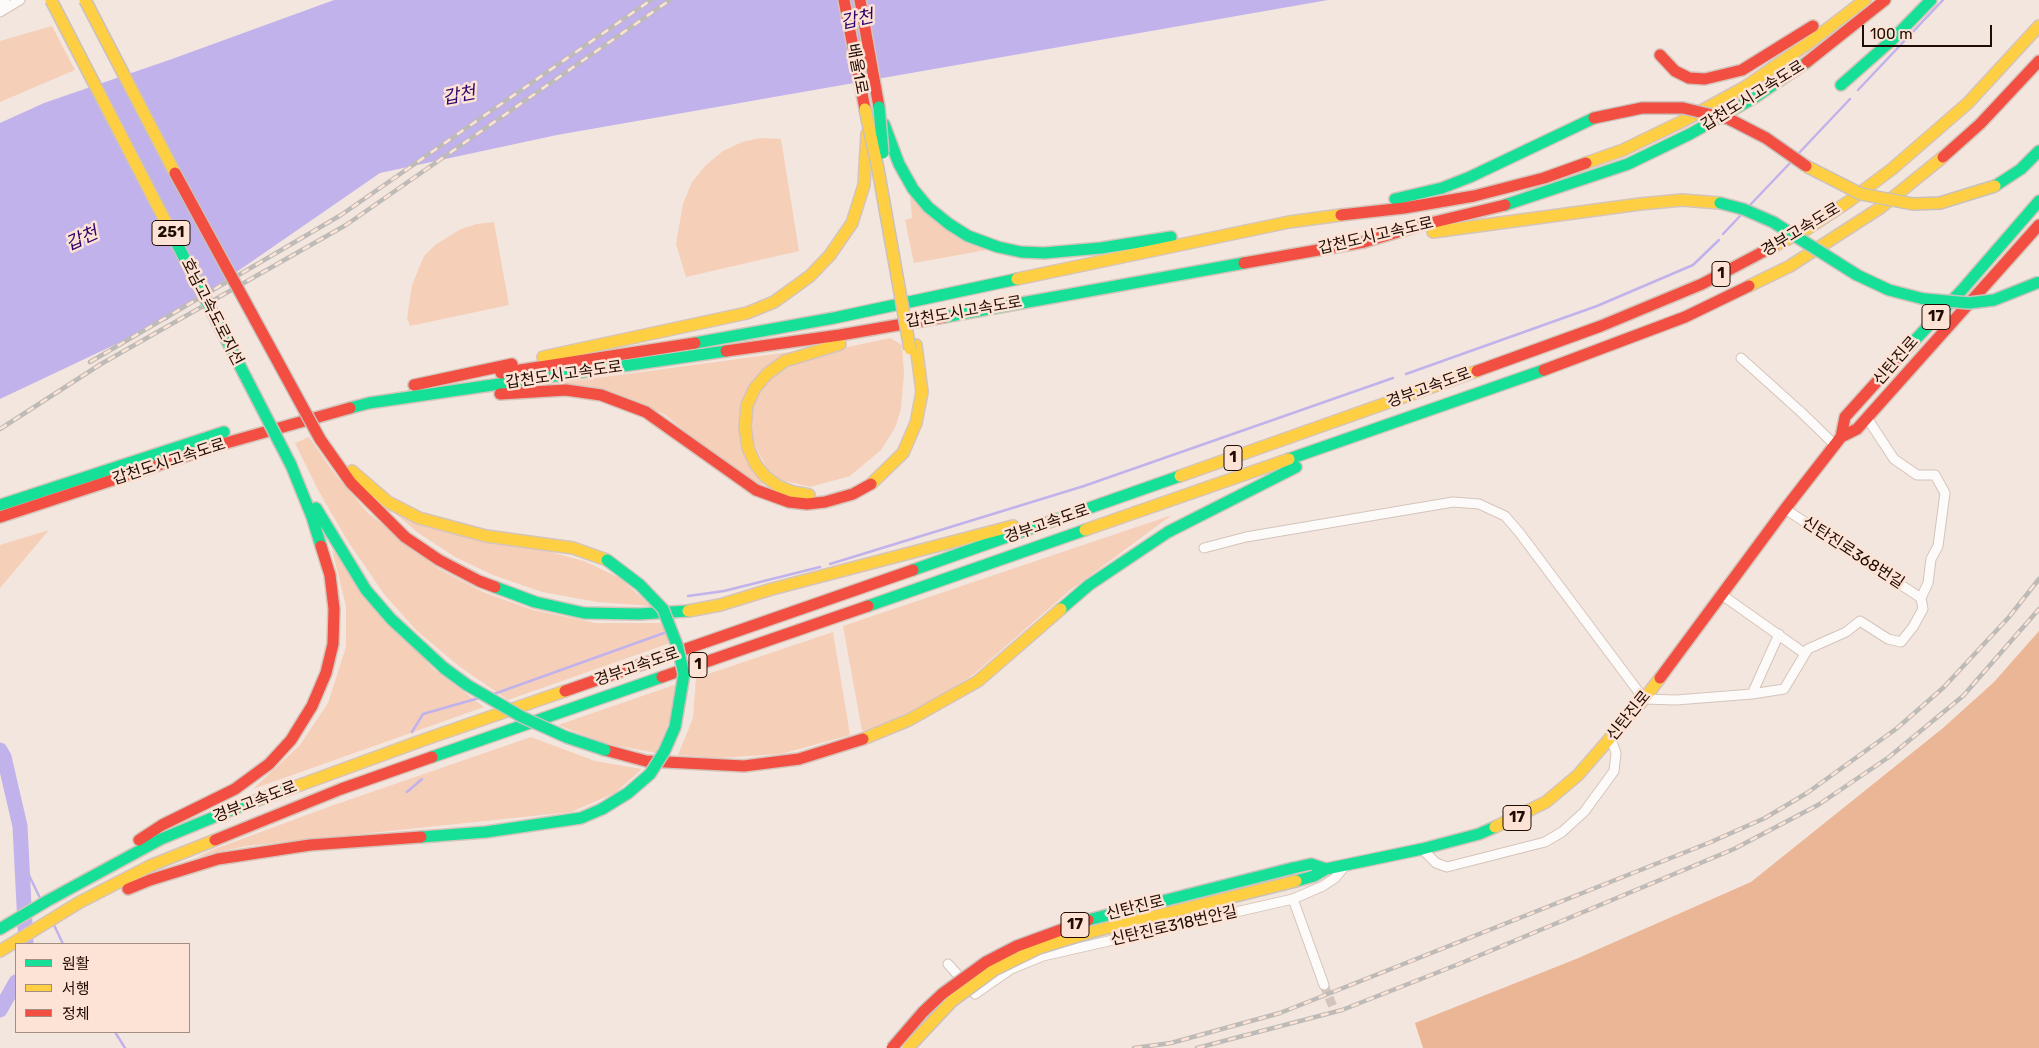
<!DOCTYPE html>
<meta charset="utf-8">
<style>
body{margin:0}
#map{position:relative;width:2039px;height:1048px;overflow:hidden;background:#f3e6de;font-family:Rubik,"Noto Sans KR",sans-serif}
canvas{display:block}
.legend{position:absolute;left:15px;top:943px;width:175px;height:90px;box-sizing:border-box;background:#fce3d5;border:1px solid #a48d81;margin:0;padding:6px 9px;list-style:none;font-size:15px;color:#200c02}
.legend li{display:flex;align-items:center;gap:10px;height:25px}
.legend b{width:25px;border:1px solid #a48d81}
.scale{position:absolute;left:1862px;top:25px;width:130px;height:22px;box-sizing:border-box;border:2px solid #200c02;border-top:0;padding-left:6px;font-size:15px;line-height:18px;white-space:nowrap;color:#200c02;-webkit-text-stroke:4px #fce3d5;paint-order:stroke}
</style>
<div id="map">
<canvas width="2039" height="1048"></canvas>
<ul class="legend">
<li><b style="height:6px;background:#16e098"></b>원활</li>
<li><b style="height:6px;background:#ffcf43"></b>서행</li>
<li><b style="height:6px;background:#f24e42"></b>정체</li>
</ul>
<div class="scale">100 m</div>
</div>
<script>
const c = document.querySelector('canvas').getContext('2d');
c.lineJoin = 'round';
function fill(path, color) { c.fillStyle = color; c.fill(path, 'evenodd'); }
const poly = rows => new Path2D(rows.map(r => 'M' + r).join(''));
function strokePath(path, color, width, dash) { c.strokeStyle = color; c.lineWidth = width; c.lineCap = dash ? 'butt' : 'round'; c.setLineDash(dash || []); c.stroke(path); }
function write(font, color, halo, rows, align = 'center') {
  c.font = font + ' Rubik,"Noto Sans KR",sans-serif'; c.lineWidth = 5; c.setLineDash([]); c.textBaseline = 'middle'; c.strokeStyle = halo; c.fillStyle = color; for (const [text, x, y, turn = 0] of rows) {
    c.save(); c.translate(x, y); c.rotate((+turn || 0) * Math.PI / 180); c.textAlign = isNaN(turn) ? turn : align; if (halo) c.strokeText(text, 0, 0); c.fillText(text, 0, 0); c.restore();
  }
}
const green = poly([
 [52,26,75,70,0,102,0,41],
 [760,138,781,139,799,251,686,277,676,244,683,204,692,182,706,165,723,151,742,142],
 [910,194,986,250,914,263,905,220,912,218],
 [494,222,509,305,410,326,407,318,412,285,424,256,435,245,461,229,477,224],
 [890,338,902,345,904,373,901,409,895,428,881,450,850,476,810,487,781,480,758,461,748,434,753,402,769,377,820,353],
 [797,351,765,372,744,426,777,486,758,484,717,457,664,414,606,390,560,383],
 [309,437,334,473,368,513,439,569,483,592,533,610,596,623,663,623,673,642,508,700,460,667,417,631,384,594,347,540,318,490,295,443],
 [390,509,584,561,620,578,651,606,597,602,542,592,493,575,455,557,417,532],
 [1172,515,1069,591,974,674,933,700,882,726,862,731,843,626],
 [49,530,0,588,0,545],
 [332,550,432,668,484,707,253,789,300,745,328,703,346,647,346,606],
 [833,632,850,735,781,754,718,758,678,755,693,718,696,678],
 [677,684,674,709,657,753,607,744,558,725],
 [531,737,595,761,642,769,615,793,571,812,246,846,197,857,212,850,331,806]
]);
const forest = poly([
 [2039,631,2039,1048,1423,1048,1415,1023,1576,959,1751,882,1943,728,1994,682]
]);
const water = poly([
 [334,0,1328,0,557,135,380,173,167,320,0,399,0,123,44,103,172,59]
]);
const stream = poly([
 [1858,90,1943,0],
 [1798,154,1850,99],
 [1750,205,1791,162],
 [1723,234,1741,215],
 [1406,374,1597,306,1693,265,1719,240],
 [830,564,1084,486,1393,378],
 [688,596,724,591,820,567],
 [494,694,664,633],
 [412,732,423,714,479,698],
 [407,792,422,779],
 [22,861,40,898],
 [54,925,63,944],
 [115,1032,125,1048]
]);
const river = poly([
 [0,750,4,757,20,826,26,944],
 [0,1010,16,982]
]);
const streetTunnel = poly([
 [1324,985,1333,1007]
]);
const street = poly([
 [0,5,5,0],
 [0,12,20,0],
 [1741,358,1801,412,1835,445],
 [1867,418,1894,459,1917,475,1935,475,1945,493,1938,546,1931,559,1928,583,1921,598],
 [1785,509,1921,598],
 [1204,548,1246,537,1453,502,1479,504,1505,516,1519,532,1644,699,1676,700,1752,694,1784,689,1808,649,1846,632,1860,621,1888,639,1901,642,1913,627,1923,609,1921,598],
 [1722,595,1804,653],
 [1752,694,1779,634],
 [1422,849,1436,863,1447,867,1545,842,1562,832,1584,812,1614,771,1616,753,1611,739],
 [1293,899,1324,985],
 [948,964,975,994,1011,969,1043,956,1293,899,1323,886,1335,878,1345,866]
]);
const fast = poly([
 [1841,85,1892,40,1931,0],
 [884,124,899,164,913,189,928,207,949,224,968,236,998,247,1021,252,1044,253,1101,248,1171,237],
 [1995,186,2021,169,2039,151],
 [1395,199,1442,188,1470,177,1594,118],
 [1505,205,1628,164,1690,134,1754,98,1807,62],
 [1857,275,1889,290,1924,299],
 [944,317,1244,263],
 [695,343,834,318,1017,279],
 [1900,356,1962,290,2039,201],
 [350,408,369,403,726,351],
 [1289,459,1544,370],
 [291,465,312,517,321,546],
 [0,505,224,432],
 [316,508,366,590,391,619,444,668],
 [913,570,1180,476],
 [495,587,535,602,584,613,639,614,688,611],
 [868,606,1085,530],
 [1061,609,1089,585,1168,532,1296,467],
 [432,757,662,677],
 [421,837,486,832,581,818,602,809],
 [1293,868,1311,864,1326,869],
 [1296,881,1314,876,1326,869,1422,849,1479,834,1495,827],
 [0,929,47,901,161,839,236,808,289,789]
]);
const slow = poly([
 [1586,163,1623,150,1681,122,1745,87,1810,42,1865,0],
 [1433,232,1640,204,1682,200,1720,203],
 [1774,246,1807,229,1848,202,1892,169,1968,103,2039,26],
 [1017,279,1289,222,1341,215],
 [1749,286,1790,266,1880,208,1943,157],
 [543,357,747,313,774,302,810,276,830,255,852,223,864,185,867,134],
 [352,471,388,502,419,518,486,536,573,548,607,560],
 [1180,476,1477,371],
 [871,484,903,453,916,423,922,392,916,345],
 [809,495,793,492,778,486,765,476,756,465,748,448,745,427,747,405,755,388,767,374,785,361,840,344],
 [1085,530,1289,459],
 [688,611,720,605,772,589,1013,526],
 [863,739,909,720,978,681,1061,609],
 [289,789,426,739,565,691],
 [1495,827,1546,802,1578,775,1644,699,1660,678],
 [0,951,80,902,152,865,215,840]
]);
const jam = poly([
 [844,0,865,109],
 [860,0,879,107],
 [1660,55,1675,71,1689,78,1705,79,1742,70,1813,26],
 [1807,62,1885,0],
 [1943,157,1980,124,2039,61],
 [1341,215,1404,208,1474,196,1544,178,1586,163],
 [1244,263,1364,242,1418,226,1505,205],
 [726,351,840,335,944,317],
 [1544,370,1685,317,1749,286],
 [1477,371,1601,326,1702,284,1774,246],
 [501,373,695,343],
 [414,385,512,364],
 [500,394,566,390,601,395,646,412,756,490,789,502,807,504,825,502,853,494,871,484],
 [1841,437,1857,429,2039,225],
 [320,439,351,483,405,537,439,560,479,581,495,587],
 [0,517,219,445,350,408],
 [662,677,868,606],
 [1660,678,1785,509,1841,437,1845,417,1900,356],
 [565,691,913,570],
 [605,750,646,761,744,766,799,759,863,739],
 [139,840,162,825,235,789,269,764,291,740,312,706,326,673,333,644,334,609,330,575,321,546],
 [215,840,341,789,432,757],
 [128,889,150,880,218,859,310,845,421,837]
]);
const rail = poly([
 [90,362,341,215,651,0],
 [0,429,101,364,346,225,670,0],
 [1134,1048,1171,1043,1280,1013,1711,842,1765,818,1807,793,1896,729,1943,688,2009,617,2039,579],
 [1197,1048,1342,1010,1459,964,1734,849,1818,805,1889,757,1963,696,2039,609]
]);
const fastBridge = poly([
 [879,107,883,153],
 [1720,203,1743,209,1773,222,1857,275],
 [173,236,291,465],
 [1924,299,1969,303,1994,300,2039,282],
 [444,668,467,685,522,717,566,737,605,750],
 [602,809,628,793,650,774,664,752,675,727,684,674,677,645,663,609,640,585,607,560],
 [1088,920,1293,868]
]);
const slowBridge = poly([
 [51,0,173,236],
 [85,0,175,173],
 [865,109,878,169,910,349],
 [1806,166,1861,194,1913,204,1940,203,1995,186],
 [908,1048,952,1001,994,970,1039,948,1091,932,1296,881]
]);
const jamBridge = poly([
 [1594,118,1642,108,1683,108,1729,119,1766,138,1806,166],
 [175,173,320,439],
 [892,1048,923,1012,942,994,986,962,1017,946,1088,920]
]);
const shields = [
 [171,233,38],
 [1721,274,18],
 [1936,317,28],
 [1233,458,18],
 [698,665,18],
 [1517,818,28],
 [1075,925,28]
];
const shieldNames = [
 ["251",171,233],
 ["1",1721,274],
 ["17",1936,317],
 ["1",1233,458],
 ["1",698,665],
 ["17",1517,818],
 ["17",1075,925]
];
const streetNames = [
 ["배울1로",857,69,79],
 ["갑천도시고속도로",1753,96,-32],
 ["경부고속도로",1801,230,-31],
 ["갑천도시고속도로",1376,236,-13],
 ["호남고속도로지선",212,312,63],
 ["갑천도시고속도로",964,312,-10],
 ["신탄진로",1896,361,-49],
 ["갑천도시고속도로",564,375,-8],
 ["경부고속도로",1429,388,-20],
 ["갑천도시고속도로",169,462,-18],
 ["경부고속도로",1047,524,-19],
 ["신탄진로368번길",1853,553,33],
 ["경부고속도로",637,667,-19],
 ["신탄진로",1629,716,-51],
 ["경부고속도로",255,802,-21],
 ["신탄진로",1135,908,-14],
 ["신탄진로318번안길",1174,926,-13]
];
const waterNames = [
 ["갑천",857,20,-13],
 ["갑천",459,96,-11],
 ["갑천",82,239,-24]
];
fill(green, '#f6cfb9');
fill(forest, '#eab696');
fill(water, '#c1b2eb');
strokePath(stream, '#c1b2eb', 2.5);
strokePath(river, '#c1b2eb', 15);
strokePath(streetTunnel, '#d3c5bd', 9, [9, 4.5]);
strokePath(street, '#d5c4ba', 11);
strokePath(fast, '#d5c4ba', 14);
strokePath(slow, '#d5c4ba', 14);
strokePath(jam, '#d5c4ba', 14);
strokePath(street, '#fdfbfa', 9);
strokePath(fast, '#16e098', 11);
strokePath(slow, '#ffcf43', 11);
strokePath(jam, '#f24e42', 11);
strokePath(rail, '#bebab7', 4.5);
strokePath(rail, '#fce3d5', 2.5, [8]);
strokePath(fastBridge, '#cac1bc', 14, []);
strokePath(slowBridge, '#cac1bc', 14, []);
strokePath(jamBridge, '#cac1bc', 14, []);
strokePath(fastBridge, '#16e098', 11);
strokePath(slowBridge, '#ffcf43', 11);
strokePath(jamBridge, '#f24e42', 11);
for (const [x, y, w] of shields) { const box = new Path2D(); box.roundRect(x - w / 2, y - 12.5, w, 25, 4); c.fillStyle = '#fce3d5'; c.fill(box); strokePath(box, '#200c02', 1); }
write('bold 15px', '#200c02', null, shieldNames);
write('16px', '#200c02', '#fce3d5', streetNames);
write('italic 18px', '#30036c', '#fce3d5', waterNames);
</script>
